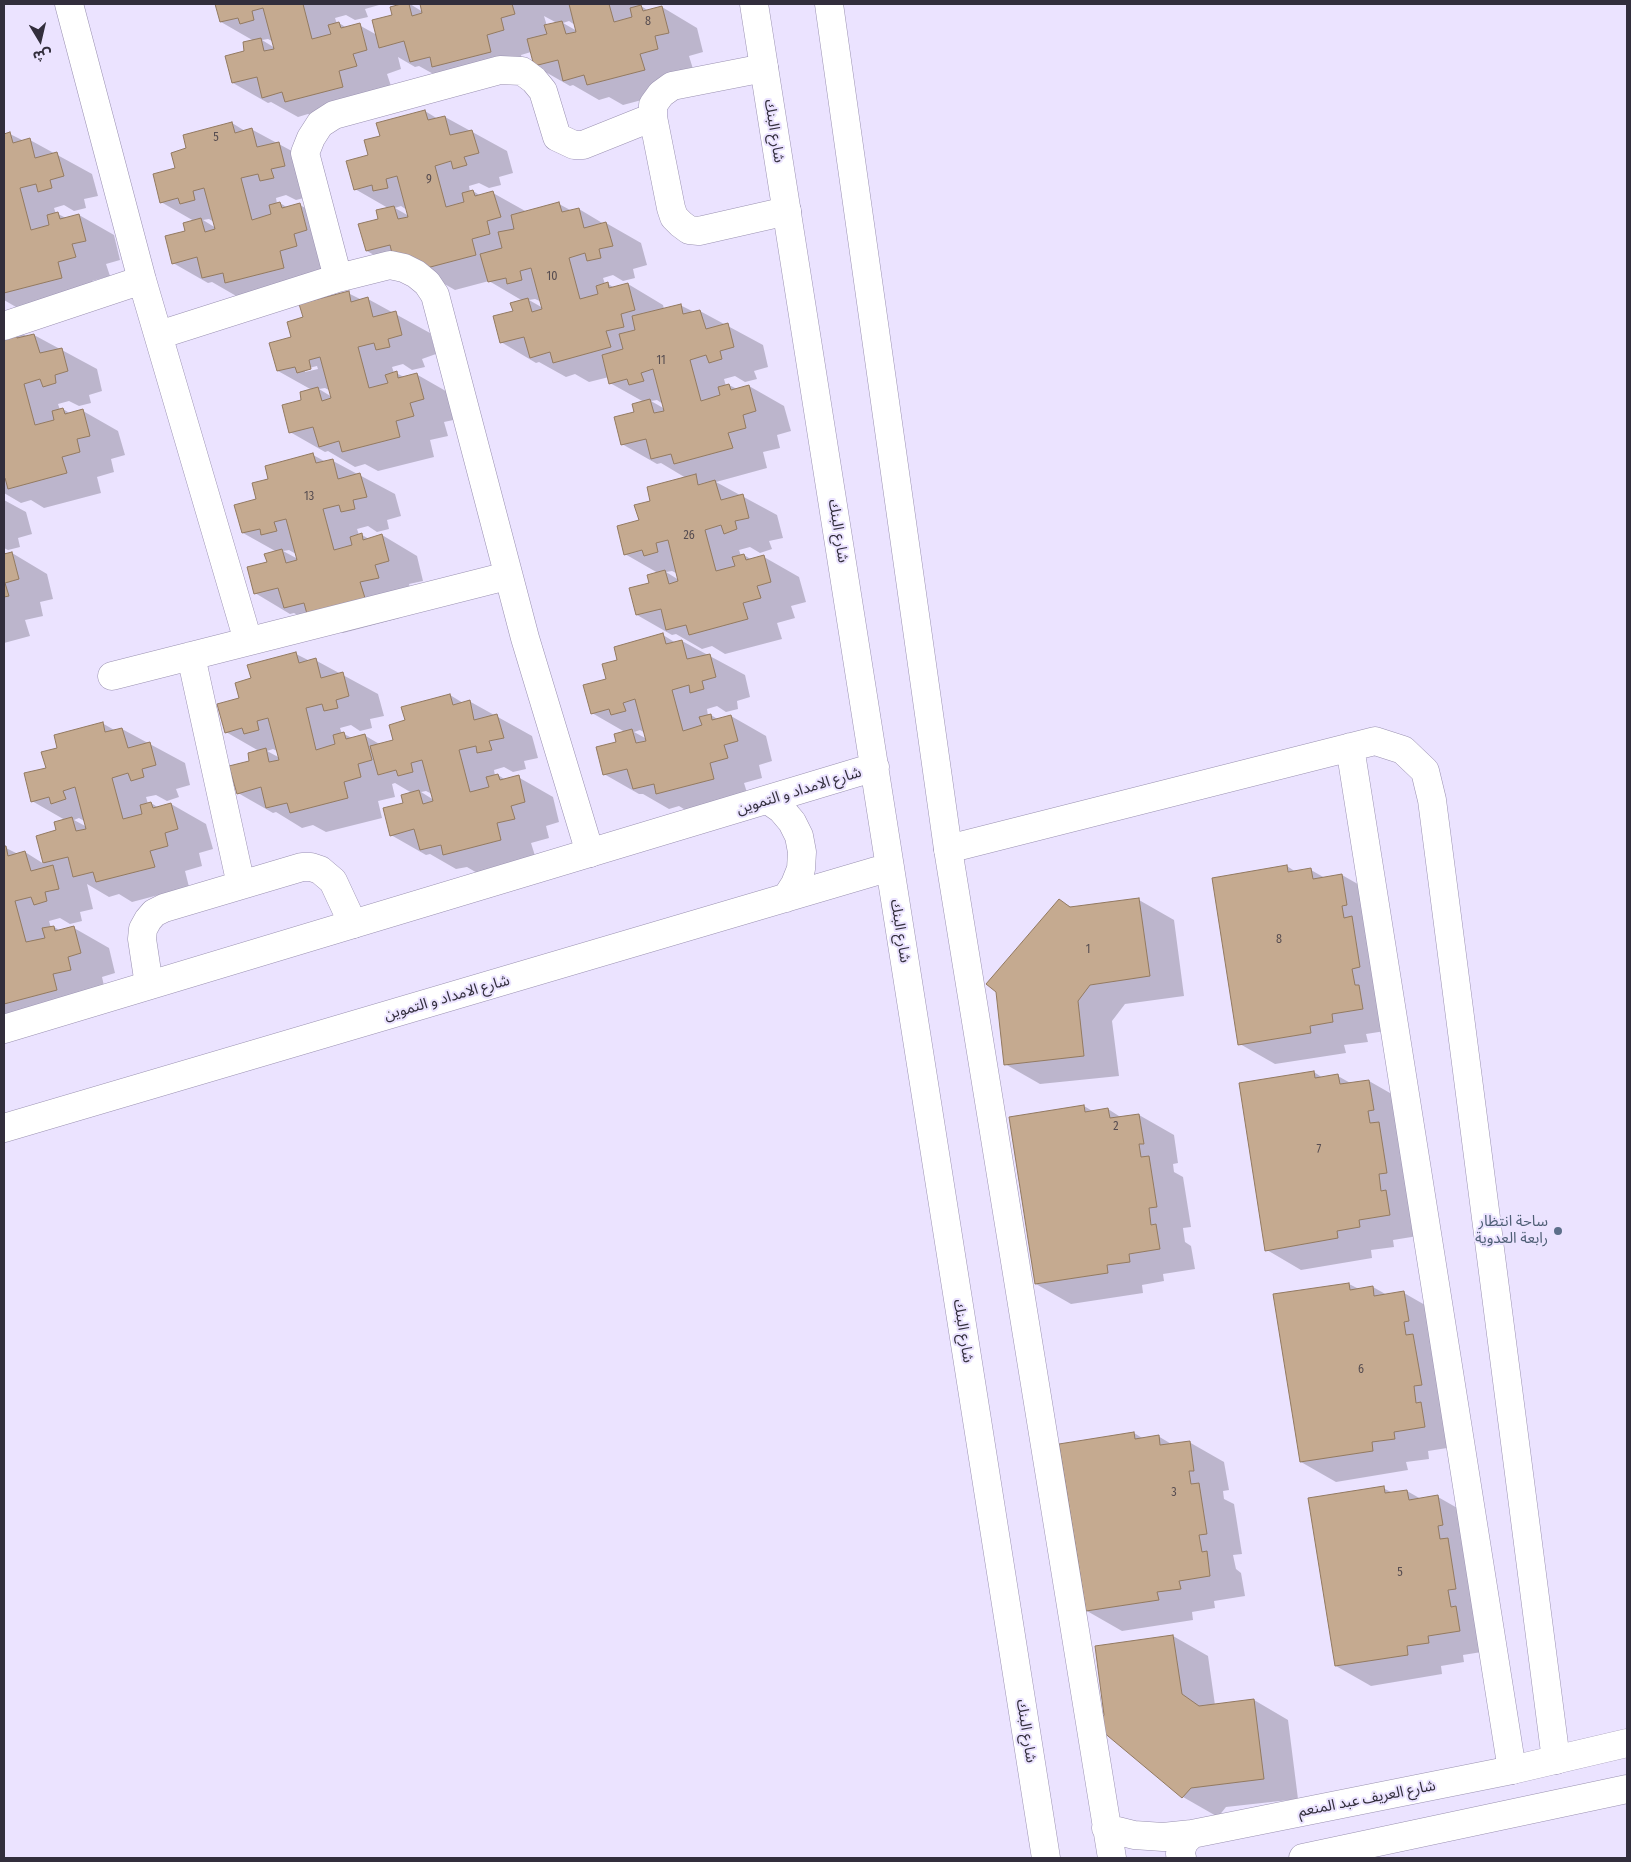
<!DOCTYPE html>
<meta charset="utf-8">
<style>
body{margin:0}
#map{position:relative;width:1631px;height:1862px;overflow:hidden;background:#ebe3ff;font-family:"Fira Sans Condensed","Noto Sans Arabic",sans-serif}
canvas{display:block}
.frame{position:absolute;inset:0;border:5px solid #322e3c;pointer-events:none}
.north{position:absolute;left:15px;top:15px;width:50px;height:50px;-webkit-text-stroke:4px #ebe3ff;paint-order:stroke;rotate:171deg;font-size:14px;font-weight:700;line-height:20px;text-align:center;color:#322e3c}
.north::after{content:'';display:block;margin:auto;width:18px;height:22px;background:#322e3c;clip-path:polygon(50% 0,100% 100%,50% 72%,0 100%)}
</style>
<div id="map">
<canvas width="1631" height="1862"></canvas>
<div class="frame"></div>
<div class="north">ش</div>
</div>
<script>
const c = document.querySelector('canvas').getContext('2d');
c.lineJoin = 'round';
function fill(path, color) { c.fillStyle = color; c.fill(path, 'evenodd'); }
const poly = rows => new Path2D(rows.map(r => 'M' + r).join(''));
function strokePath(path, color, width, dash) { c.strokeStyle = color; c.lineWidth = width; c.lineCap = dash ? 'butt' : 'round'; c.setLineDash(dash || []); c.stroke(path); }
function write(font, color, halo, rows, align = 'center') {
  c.font = font + ' "Fira Sans Condensed","Noto Sans Arabic",sans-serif'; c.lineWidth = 4; c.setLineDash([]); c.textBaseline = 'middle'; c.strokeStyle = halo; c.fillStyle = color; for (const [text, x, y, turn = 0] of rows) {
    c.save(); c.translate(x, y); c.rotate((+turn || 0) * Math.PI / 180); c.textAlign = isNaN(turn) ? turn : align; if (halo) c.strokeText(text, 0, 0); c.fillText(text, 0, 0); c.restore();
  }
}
const shadow = poly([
 [217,4,379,4,379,5,365,9,368,17,355,20,346,15,335,18,337,24,339,23,347,28,359,25,377,35,394,16,402,5,399,4,412,4,410,4,423,12,422,6,418,4,638,4,639,7,641,6,649,11,662,7,697,28,703,52,689,56,693,69,679,90,623,105,609,97,599,100,573,85,570,86,535,66,531,52,521,55,525,71,446,81,419,66,415,67,398,57,401,69,387,74,391,86,321,122,308,114,298,117,271,102,268,103,233,83,246,52,254,41,221,22],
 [544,16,557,23,547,26],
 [569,21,575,25,577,31,563,23],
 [268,39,274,42,275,48,262,40],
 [425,111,438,119,445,117,507,151,513,173,499,177,501,185,489,188,479,183,469,186,470,192,473,191,481,196,493,193,527,212,559,204,572,211,579,209,604,224,606,223,641,243,647,265,633,269,635,278,623,281,613,275,603,278,605,284,608,284,615,288,628,284,663,305,664,309,680,305,694,312,700,311,763,345,768,367,754,371,757,379,745,382,735,376,724,379,726,386,729,385,737,389,749,386,784,406,791,431,777,435,780,448,763,452,767,468,716,482,777,515,783,538,769,541,772,549,760,553,750,547,739,550,741,556,744,555,752,560,764,557,799,577,806,602,791,606,795,618,777,623,782,639,725,654,712,646,702,649,676,634,672,635,637,615,651,584,658,573,625,554,640,521,652,502,686,478,661,463,657,464,622,444,636,413,644,402,610,383,609,377,589,382,575,374,566,377,539,362,536,363,501,342,514,312,523,301,489,281,455,290,441,282,402,271,367,251,380,220,388,208,355,189,370,156,381,137],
 [401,206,407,210,409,216,395,208],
 [535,299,542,302,543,308,529,300],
 [657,400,663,404,665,409,651,401],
 [672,571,678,574,679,580,666,572],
 [232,123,245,131,251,129,314,163,308,197,296,200,286,195,276,198,277,204,280,203,288,208,300,205,335,225,331,266,314,271,318,287,238,297,212,282,208,283,173,263,187,232,194,221,161,202,176,169,188,149],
 [209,219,214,222,216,228,203,220],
 [10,134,24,141,30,140,92,174,98,196,84,199,86,208,74,211,64,205,54,208,56,214,58,214,66,218,79,215,114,235,120,260,106,264,110,276,92,281,96,298,16,307,4,300,4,135],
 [348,293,362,300,368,299,430,333,436,354,422,359,425,367,412,370,403,364,392,367,394,373,396,373,404,377,416,374,451,394,458,419,444,422,448,436,430,440,434,457,378,471,365,464,355,467,328,451,325,452,290,432,303,401,312,390,278,371,293,338,305,318],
 [317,366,318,369,305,372,305,369],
 [325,388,331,391,332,397,319,389],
 [14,329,28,337,34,335,97,369,102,391,89,395,91,403,79,406,69,401,58,404,60,410,63,409,71,414,83,411,118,431,125,455,111,459,114,472,97,477,101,493,44,508,31,500,21,503,4,493,4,332],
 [313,455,326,462,333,461,395,494,401,516,387,520,389,529,377,532,368,526,357,529,359,535,362,535,369,539,382,535,417,556,423,581,409,584,413,598,395,602,400,618,343,633,329,625,320,628,294,613,290,614,255,593,268,563,277,552,243,533,258,500,269,480],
 [289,550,296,554,298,559,283,551],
 [4,500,26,512,32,534,18,538,20,547,8,550,4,548],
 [12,553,47,574,53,599,40,602,43,616,25,620,30,636,4,643,4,556],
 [663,635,676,643,682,641,745,675,750,697,737,701,738,709,726,712,717,706,707,709,708,716,711,715,719,720,731,716,766,736,772,761,759,765,762,778,744,783,749,799,692,814,679,806,669,809,643,794,639,794,604,774,617,743,625,732,592,713,607,680,619,661],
 [640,730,645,733,647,739,634,732],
 [296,654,310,661,315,660,378,694,384,716,370,719,372,728,360,731,351,725,340,728,342,734,344,734,352,738,364,735,381,745,394,741,406,721,450,695,463,703,469,701,532,736,538,758,524,761,526,769,513,772,504,767,494,770,495,776,498,775,506,780,518,777,553,797,559,822,546,826,549,838,531,843,536,859,479,874,467,867,456,869,430,854,426,855,391,835,405,804,412,793,395,783,392,784,395,797,378,801,382,818,326,832,313,825,302,828,276,812,273,813,238,793,251,762,259,751,226,732,240,699,253,679],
 [273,749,277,751,280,758,267,751],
 [426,791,432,794,434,800,421,792],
 [102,723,116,731,122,729,185,763,190,785,176,789,179,797,167,801,156,795,146,797,148,804,151,803,159,808,171,804,206,824,213,849,199,853,202,866,185,871,189,887,132,902,119,894,109,897,87,884,93,909,80,912,82,921,70,924,60,918,49,921,51,928,54,927,61,931,74,928,109,948,115,973,102,977,105,990,4,1015,4,847,18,854,25,852,44,864,37,837,58,831,65,820,32,801,59,749],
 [79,818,86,822,87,827,74,820],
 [1287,866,1296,872,1311,870,1325,878,1342,875,1377,895,1398,1029,1366,1034,1368,1042,1344,1045,1346,1053,1275,1064,1240,1044],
 [1139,900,1174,920,1184,996,1125,1004,1112,1021,1119,1076,1040,1084,1005,1064,1060,901,1073,908],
 [1314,1072,1323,1078,1338,1076,1352,1084,1369,1081,1404,1101,1424,1235,1393,1240,1394,1247,1371,1250,1372,1258,1301,1270,1267,1250],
 [1084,1106,1094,1112,1108,1109,1122,1118,1139,1115,1174,1135,1178,1163,1173,1164,1174,1172,1183,1177,1191,1227,1183,1228,1185,1242,1191,1246,1195,1269,1163,1274,1164,1281,1142,1285,1143,1293,1071,1304,1036,1284],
 [1349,1284,1359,1289,1373,1287,1387,1295,1404,1293,1439,1313,1460,1446,1428,1451,1429,1459,1406,1462,1408,1470,1336,1482,1301,1462],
 [1134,1433,1144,1439,1158,1436,1173,1445,1189,1442,1224,1462,1229,1490,1223,1491,1224,1499,1234,1504,1242,1554,1233,1555,1236,1569,1241,1573,1245,1596,1214,1601,1215,1608,1192,1612,1193,1620,1122,1631,1087,1611],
 [1383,1488,1393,1493,1407,1491,1421,1499,1438,1497,1473,1517,1494,1650,1463,1655,1464,1662,1441,1666,1442,1674,1371,1686,1336,1666],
 [1173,1636,1208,1656,1215,1705,1254,1700,1288,1720,1298,1799,1226,1807,1218,1817,1183,1797]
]);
const building = poly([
 [215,4,303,4,312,39,331,34,328,25,339,22,341,28,360,23,367,50,353,54,357,66,339,71,343,87,285,102,282,92,262,98,257,77,232,83,225,56,244,51,243,42,261,38,264,51,274,49,263,8,252,11,254,20,240,24,238,18,220,22,215,4],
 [401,4,409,4,412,16,422,13,420,4,512,4,515,14,501,18,504,30,487,35,491,52,432,67,430,57,410,62,404,41,379,48,372,20,392,15,390,7,401,4],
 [569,4,609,4,614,22,632,17,630,8,641,5,643,11,662,6,669,33,655,36,658,49,640,54,645,70,587,85,584,75,563,81,558,60,534,66,527,39,547,34,544,25,562,21,566,34,576,32,569,4],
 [425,110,428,120,445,116,450,135,472,130,479,153,464,157,467,165,453,169,451,161,435,166,446,207,464,202,462,193,473,190,475,196,493,191,501,217,487,221,490,234,472,239,476,255,419,270,395,266,390,245,366,251,358,224,378,219,376,210,394,206,398,219,408,217,397,176,386,179,388,188,373,191,372,185,354,190,346,161,368,155,364,140,380,136,376,123,425,110],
 [232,122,235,133,252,128,257,147,279,142,285,166,271,169,274,178,260,181,258,174,241,178,252,220,271,214,269,205,280,202,282,208,300,203,307,230,294,234,297,246,280,251,284,268,225,283,223,273,202,278,197,257,172,264,165,236,185,231,183,223,201,218,205,232,215,229,204,188,193,191,195,200,180,204,178,198,160,203,153,174,175,168,171,153,186,148,183,135,232,122],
 [10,132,13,143,30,138,35,158,57,152,64,176,50,180,52,188,38,192,36,184,20,188,31,230,49,225,47,215,58,212,60,219,79,214,86,241,72,244,76,257,58,262,62,278,4,293,4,134,10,132],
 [559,202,562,212,579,208,584,228,606,222,613,246,599,249,601,258,587,261,585,253,569,258,580,299,598,294,596,286,608,282,609,288,628,283,635,310,621,314,624,327,606,331,611,347,553,363,550,352,530,358,524,337,500,343,493,316,513,311,510,303,528,298,532,312,542,309,531,268,520,271,522,280,507,284,506,278,488,282,480,254,502,248,498,232,514,229,511,215,559,202],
 [349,291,351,302,368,297,373,317,396,311,402,335,388,339,390,347,376,350,374,343,358,347,369,388,388,383,385,375,397,371,398,378,417,373,424,399,410,403,414,416,396,421,400,437,342,452,339,441,319,447,313,427,289,433,282,405,301,400,300,392,318,387,322,401,331,398,320,357,309,360,311,369,297,373,295,367,277,371,269,343,291,337,287,322,303,317,299,304,349,291],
 [681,304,683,314,700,310,706,329,728,323,734,347,720,351,722,359,709,363,706,355,690,360,701,401,720,395,718,387,729,384,731,390,749,385,756,411,743,415,746,428,728,433,733,448,674,464,671,454,651,459,646,439,621,445,614,417,634,412,632,404,650,399,654,413,664,411,653,369,641,373,644,381,629,385,627,379,609,384,602,355,623,349,619,334,635,330,632,316,681,304],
 [15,328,17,338,34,334,40,353,62,348,68,371,55,375,56,383,43,387,40,379,24,384,35,425,54,420,52,411,63,408,65,414,83,409,90,436,77,439,80,452,62,457,67,473,8,489,5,478,4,478,4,331,15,328],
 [313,453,316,463,333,459,338,479,360,473,367,497,353,500,355,509,341,512,339,505,323,509,334,550,352,545,350,537,362,533,363,540,382,534,389,561,375,565,379,578,360,582,365,598,307,614,304,603,284,608,278,588,254,594,247,567,267,562,264,554,282,549,286,563,297,560,286,519,274,522,277,531,261,535,260,529,242,533,234,505,256,499,252,483,268,479,265,466,313,453],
 [696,474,698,485,715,480,721,500,743,494,749,518,735,521,737,529,724,534,721,525,705,530,716,571,735,566,732,557,744,554,746,560,764,555,771,582,757,586,761,598,743,603,748,619,689,635,686,625,666,630,661,609,636,615,629,588,649,583,647,575,665,570,669,584,678,581,668,540,656,543,658,552,644,556,642,550,624,555,617,526,639,520,634,505,650,501,647,487,696,474],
 [12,552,19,579,5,583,9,596,4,597,4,554,12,552],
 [663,633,666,644,682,640,687,659,710,654,716,677,702,681,704,689,690,693,689,685,672,690,683,731,702,725,699,717,711,714,712,720,731,715,738,741,724,745,728,758,710,763,714,779,656,794,654,784,633,789,627,769,603,775,596,747,616,742,614,734,632,729,636,743,646,741,635,699,623,703,626,711,611,715,609,709,591,714,583,685,606,679,602,664,617,660,614,647,663,633],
 [296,652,299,663,316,658,321,678,343,672,349,696,336,700,338,708,324,711,322,704,306,708,316,750,335,744,333,735,344,732,346,739,365,734,372,760,358,764,361,777,344,782,348,798,290,813,287,803,266,808,261,787,237,794,229,766,249,761,248,753,266,748,269,762,279,760,268,718,257,721,259,730,244,734,242,728,225,733,217,704,239,698,235,683,251,678,247,665,296,652],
 [450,694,453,705,470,700,474,720,497,714,504,738,489,741,492,750,477,753,476,746,459,750,470,792,489,787,486,777,498,774,500,780,519,775,525,802,511,806,515,819,497,823,501,840,443,855,441,845,420,850,414,829,390,836,383,808,403,803,401,795,419,790,423,804,433,801,422,760,411,763,413,772,398,776,396,770,378,775,370,746,393,740,389,725,405,720,401,707,450,694],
 [103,722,105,732,122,728,128,748,150,742,156,765,142,769,144,777,131,781,128,773,112,778,123,819,142,814,140,805,151,802,153,808,171,803,178,829,165,833,168,846,150,851,155,867,96,882,93,872,73,877,68,857,43,863,36,836,56,830,54,822,72,817,76,831,86,829,75,787,63,791,66,799,51,804,49,797,31,802,24,773,46,768,41,752,57,748,54,735,103,722],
 [4,846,6,846,8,856,25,851,31,871,53,865,59,889,45,892,47,901,34,905,31,897,15,901,26,942,45,938,42,928,54,926,55,931,74,926,81,953,68,957,71,970,53,974,57,990,4,1004,4,846],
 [1287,865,1288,872,1311,868,1313,879,1342,874,1347,905,1342,906,1344,918,1352,916,1360,967,1352,969,1355,985,1359,985,1363,1009,1332,1014,1333,1022,1310,1026,1311,1033,1238,1045,1212,878,1287,865],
 [1139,898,1150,976,1090,985,1078,1001,1084,1056,1004,1065,996,992,986,984,1059,899,1070,907,1139,898],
 [1314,1071,1315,1078,1338,1074,1340,1084,1369,1080,1374,1110,1368,1111,1370,1123,1379,1122,1387,1173,1379,1174,1381,1191,1386,1190,1390,1215,1359,1220,1360,1227,1337,1231,1338,1238,1265,1251,1239,1083,1314,1071],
 [1084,1105,1085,1112,1108,1108,1110,1118,1139,1114,1144,1144,1139,1144,1141,1157,1149,1156,1157,1207,1149,1208,1151,1225,1156,1224,1160,1249,1129,1254,1130,1262,1107,1265,1108,1273,1035,1284,1009,1117,1084,1105],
 [1349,1283,1350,1290,1373,1286,1374,1296,1404,1291,1409,1321,1404,1322,1406,1335,1413,1334,1422,1385,1414,1386,1416,1403,1421,1402,1425,1427,1394,1432,1395,1439,1372,1442,1373,1451,1300,1462,1273,1294,1349,1283],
 [1134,1432,1135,1439,1159,1435,1160,1445,1190,1441,1194,1471,1189,1471,1191,1484,1199,1483,1207,1534,1199,1535,1202,1552,1207,1551,1210,1576,1179,1581,1181,1589,1157,1592,1159,1600,1086,1611,1059,1444,1134,1432],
 [1384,1486,1385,1493,1407,1490,1409,1500,1438,1495,1443,1525,1438,1526,1440,1539,1448,1538,1456,1589,1448,1590,1451,1607,1456,1606,1460,1631,1428,1636,1429,1643,1407,1646,1408,1655,1335,1666,1308,1498,1384,1486],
 [1173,1635,1182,1694,1199,1706,1254,1699,1264,1779,1191,1788,1182,1798,1096,1726,1104,1715,1095,1646,1173,1635]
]);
const street = poly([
 [69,4,142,280,248,641],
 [764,68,672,86,661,94,653,105,653,117,671,208,674,217,681,224,689,230,699,231,787,211],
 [338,278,305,153,311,138,320,124,334,115,500,70,522,71,534,80,543,91,557,137,574,145,583,145,653,117],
 [4,326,142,280],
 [159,335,338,278,390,265,404,268,416,274,427,283,435,295,525,638,590,853],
 [191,656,241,885],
 [112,676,507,576],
 [1350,747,1512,1770],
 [948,849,1375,741,1403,750,1425,771,1432,800,1556,1760],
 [149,985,142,939,143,929,148,920,154,913,164,908,302,867,311,867,320,870,333,881,353,924]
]);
const secondary = poly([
 [754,4,1046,1858],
 [829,4,948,849,1112,1858],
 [768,800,781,809,792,822,799,836,802,852,801,869,795,884,786,898],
 [4,1029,875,767],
 [4,1128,890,867],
 [1106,1828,1134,1835,1163,1837,1192,1834,1512,1770,1627,1743],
 [1182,1858,1180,1854,1184,1842,1192,1834],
 [1303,1858,1627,1789]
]);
const markers = [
 [1558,1231,5,"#5c6f8a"]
];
const numberNames = [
 ["8",648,22],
 ["5",216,138],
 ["9",429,180],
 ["10",552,277],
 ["11",661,361],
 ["13",309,497],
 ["26",689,536],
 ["8",1279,940],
 ["1",1088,950],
 ["2",1116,1127],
 ["7",1319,1150],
 ["6",1361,1370],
 ["3",1174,1493],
 ["5",1400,1573]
];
const streetNames = [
 ["شارع البنك",774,131,81],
 ["شارع البنك",838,531,81],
 ["شارع الامداد و التموين",799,791,-17],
 ["شارع البنك",900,931,81],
 ["شارع الامداد و التموين",447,998,-16],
 ["شارع البنك",963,1331,81],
 ["شارع البنك",1026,1731,81],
 ["شارع العريف عبد المنعم",1367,1799,-11]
];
const serviceNames = [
 ["ساحة انتظار",1548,1222],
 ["رابعة العدوية",1548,1239]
];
fill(shadow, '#0003');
fill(building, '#c5aa90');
strokePath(building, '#927960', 1);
strokePath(street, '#9a91b1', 29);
strokePath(secondary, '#9a91b1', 29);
strokePath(street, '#fff', 28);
strokePath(secondary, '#fff', 28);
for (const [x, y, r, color] of markers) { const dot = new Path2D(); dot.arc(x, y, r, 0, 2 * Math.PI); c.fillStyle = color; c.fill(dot); strokePath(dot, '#ebe3ff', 2); }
write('12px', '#574d51', null, numberNames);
write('15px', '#322e3c', '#ebe3ff', streetNames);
write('15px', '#4e5e75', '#ebe3ff', serviceNames, 'right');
</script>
